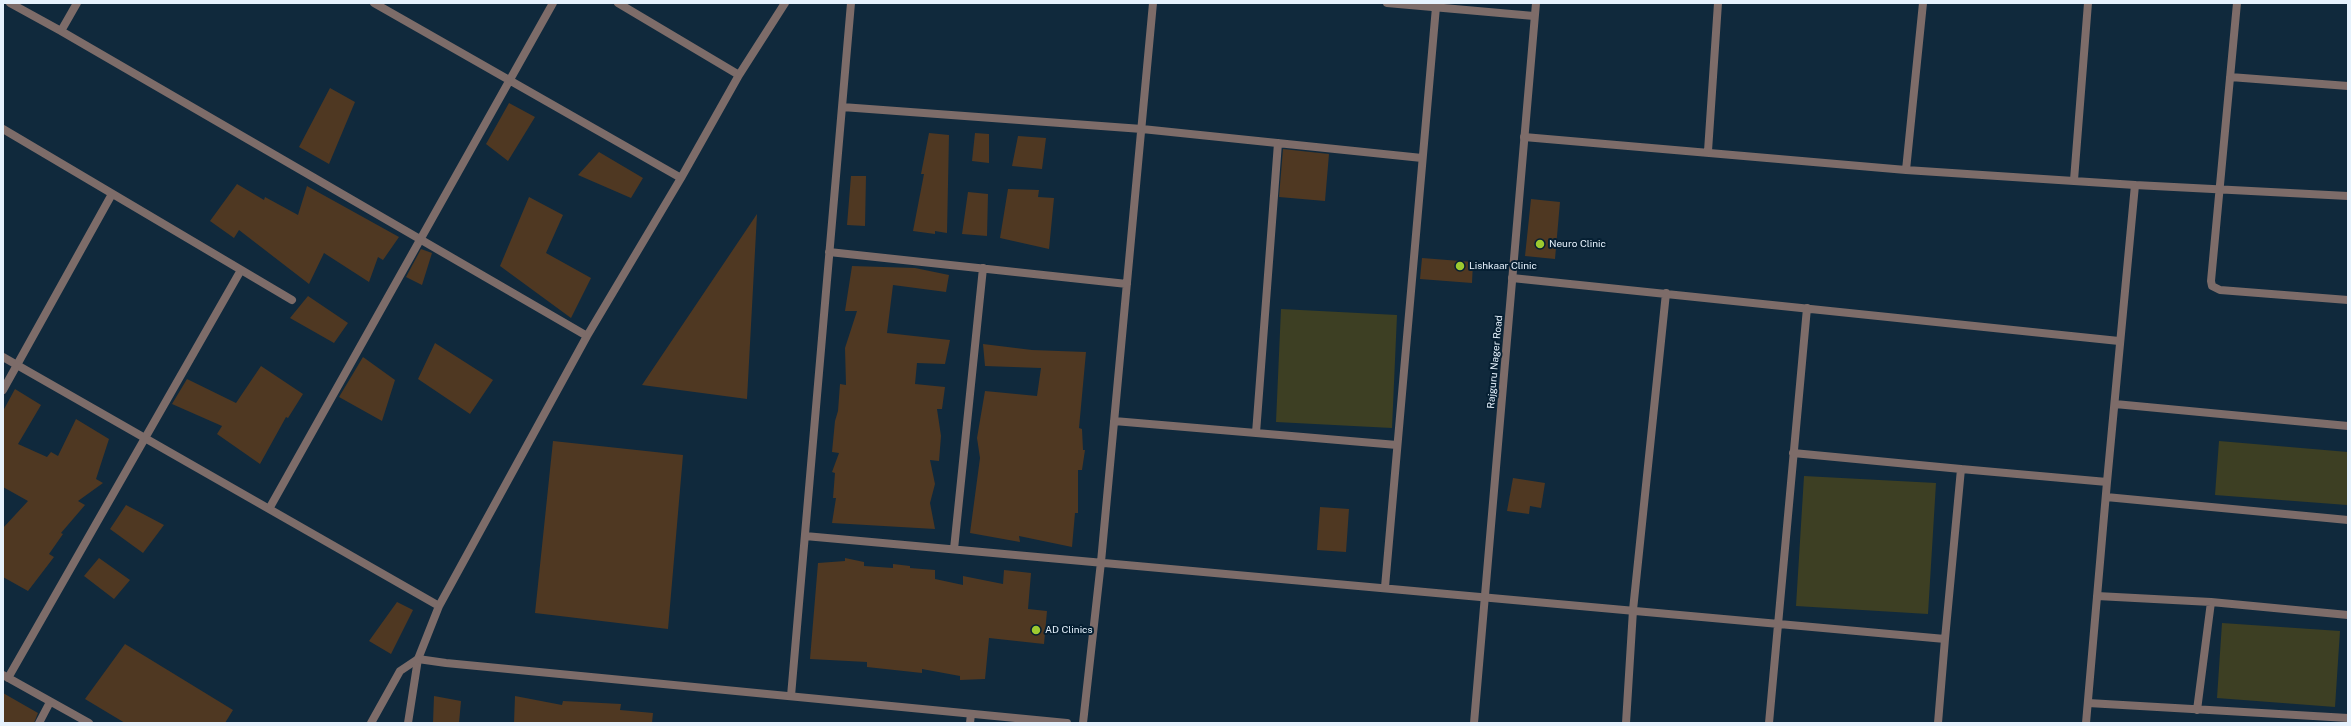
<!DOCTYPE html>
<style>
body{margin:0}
#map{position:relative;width:2351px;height:726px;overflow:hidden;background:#10293c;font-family:"Public Sans",sans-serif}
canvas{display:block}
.frame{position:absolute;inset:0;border:4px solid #e6f2fd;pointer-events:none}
</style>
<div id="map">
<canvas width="2351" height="726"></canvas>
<div class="frame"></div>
</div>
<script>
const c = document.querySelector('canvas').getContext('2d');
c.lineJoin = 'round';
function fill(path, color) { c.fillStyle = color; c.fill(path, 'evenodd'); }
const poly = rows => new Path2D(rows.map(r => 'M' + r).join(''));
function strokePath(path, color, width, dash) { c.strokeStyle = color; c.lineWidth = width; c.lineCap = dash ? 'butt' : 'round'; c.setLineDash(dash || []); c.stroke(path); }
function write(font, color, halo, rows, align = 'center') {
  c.font = font + ' "Public Sans",sans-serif'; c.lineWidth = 4; c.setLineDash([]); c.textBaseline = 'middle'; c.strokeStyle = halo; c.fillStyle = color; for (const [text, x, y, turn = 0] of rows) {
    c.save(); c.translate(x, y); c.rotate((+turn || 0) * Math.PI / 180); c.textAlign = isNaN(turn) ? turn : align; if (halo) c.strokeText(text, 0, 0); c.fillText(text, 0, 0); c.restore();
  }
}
const green = poly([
 [1281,309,1397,315,1392,428,1276,422],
 [2219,441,2348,452,2347,505,2215,495],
 [1804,476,1936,483,1928,614,1796,606],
 [2222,623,2340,631,2335,707,2217,698]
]);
const building = poly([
 [330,88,355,102,329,164,299,147],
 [509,103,535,117,508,161,486,144],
 [929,133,949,135,947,233,935,231,935,234,913,231,924,174,921,174],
 [975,133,989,134,989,163,972,161],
 [1018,136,1046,138,1042,169,1012,166],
 [1283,149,1329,154,1325,201,1279,197],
 [599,152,643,178,631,198,578,175],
 [851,176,866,176,865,226,847,225],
 [237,184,264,200,265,197,298,215,307,186,399,237,383,260,378,257,369,282,324,253,309,284,239,230,234,238,210,221],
 [1008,189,1039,190,1038,197,1054,198,1049,249,1000,238],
 [968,192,988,194,987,236,962,234],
 [529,197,563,215,546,253,591,278,571,318,500,266],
 [1531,199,1560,202,1555,259,1525,256],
 [757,214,747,399,642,385],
 [421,249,432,253,422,285,406,277],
 [1422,258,1473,262,1472,283,1420,279],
 [852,266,915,268,949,275,946,292,893,285,887,333,950,340,945,364,917,363,915,384,945,387,942,409,937,409,941,436,939,461,930,460,935,484,930,503,935,529,832,523,836,498,833,498,835,473,832,472,839,453,832,452,835,421,838,411,840,384,846,385,845,348,857,311,845,311],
 [308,296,348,323,334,343,290,318],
 [435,343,493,380,470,414,418,379],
 [983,344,1032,350,1086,352,1079,428,1082,429,1083,450,1085,450,1082,470,1078,470,1078,513,1075,513,1072,547,1019,536,1020,542,970,533,980,458,977,438,985,391,1037,396,1041,368,985,366],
 [363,357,395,380,382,421,339,397],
 [261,366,303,394,288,418,286,417,260,464,217,434,222,426,172,404,187,379,236,403],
 [15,389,41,405,18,444,47,457,51,452,58,456,76,419,109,439,96,479,103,483,78,501,85,505,61,533,63,534,49,554,54,557,28,591,3,577,3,528,28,501,3,487,3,411],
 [553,441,683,455,668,629,535,613],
 [1513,478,1545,483,1541,508,1530,506,1529,514,1507,511],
 [126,505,164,525,143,553,110,529],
 [1320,507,1349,509,1346,552,1317,550],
 [99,558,130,580,114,599,84,576],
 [845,558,864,562,864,566,893,568,893,564,910,566,910,568,935,570,935,579,963,585,963,576,1003,584,1004,570,1031,573,1028,609,1047,611,1044,644,989,638,985,679,960,680,960,676,922,669,922,673,867,667,867,662,810,659,818,563,845,561],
 [397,602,413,610,391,654,369,641],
 [125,644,233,710,225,723,125,723,85,699],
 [3,693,38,713,34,723,3,723],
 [434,696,461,701,459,723,433,723],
 [515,696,562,705,563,701,621,704,620,710,653,713,652,723,514,723]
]);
const minor = poly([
 [10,3,61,31],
 [77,3,61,31,587,336],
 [374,3,681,178],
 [618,3,739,75],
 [1387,3,1534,16],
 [2237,3,2211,281,2212,286,2220,290,2348,300],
 [2230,77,2348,86],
 [842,107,1142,129,1422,158],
 [3,129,292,300],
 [1524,137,1906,170,2135,185,2348,196],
 [1278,143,1256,433,1397,445],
 [1708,151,1718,3],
 [1906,170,1923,3],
 [2074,180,2088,3],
 [829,252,1127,284],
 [1512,278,2119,341],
 [3,357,439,606],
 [3,390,112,194],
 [2115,404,2348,426],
 [1114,421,1256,433],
 [1793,453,1961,469],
 [2106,497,2348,520],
 [269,509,553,3],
 [805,536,1945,639,1961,469,2107,482,2135,185],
 [954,549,983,268],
 [1385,587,1436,7],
 [2097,596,2211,602],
 [3,675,89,723],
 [8,678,241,270],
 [791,696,851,3],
 [2088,703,2348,718],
 [2197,710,2211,602,2348,615],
 [39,723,50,702],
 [408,723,418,659,439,606,587,336,681,178,739,75,785,3],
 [970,723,971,714],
 [1083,723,1101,562,1153,3],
 [1626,723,1633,610,1666,293],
 [1769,723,1807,308],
 [1938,723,1945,639],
 [2086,723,2107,482]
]);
const tertiary = poly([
 [371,723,400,671,418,659,446,663,1067,723],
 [1474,723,1536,3]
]);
const markers = [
 [1540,244,5,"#9dca30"],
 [1460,266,5,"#9dca30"],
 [1036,630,5,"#9dca30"]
];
const poiNames = [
 ["Neuro Clinic",1549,244],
 ["Lishkaar Clinic",1469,266],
 ["AD Clinics",1045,630]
];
const streetNames = [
 ["Rajguru Nager Road",1495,362,-85]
];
fill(green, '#3d3f23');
fill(building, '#4f3822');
strokePath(minor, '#7d6c69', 8);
strokePath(tertiary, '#7d6c69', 8);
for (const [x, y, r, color] of markers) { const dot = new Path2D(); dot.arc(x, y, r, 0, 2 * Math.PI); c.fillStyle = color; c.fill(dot); strokePath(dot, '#061f32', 1.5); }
write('10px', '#e6f2fd', '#061f32', poiNames, 'left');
write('10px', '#e6f2fd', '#061f32', streetNames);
</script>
